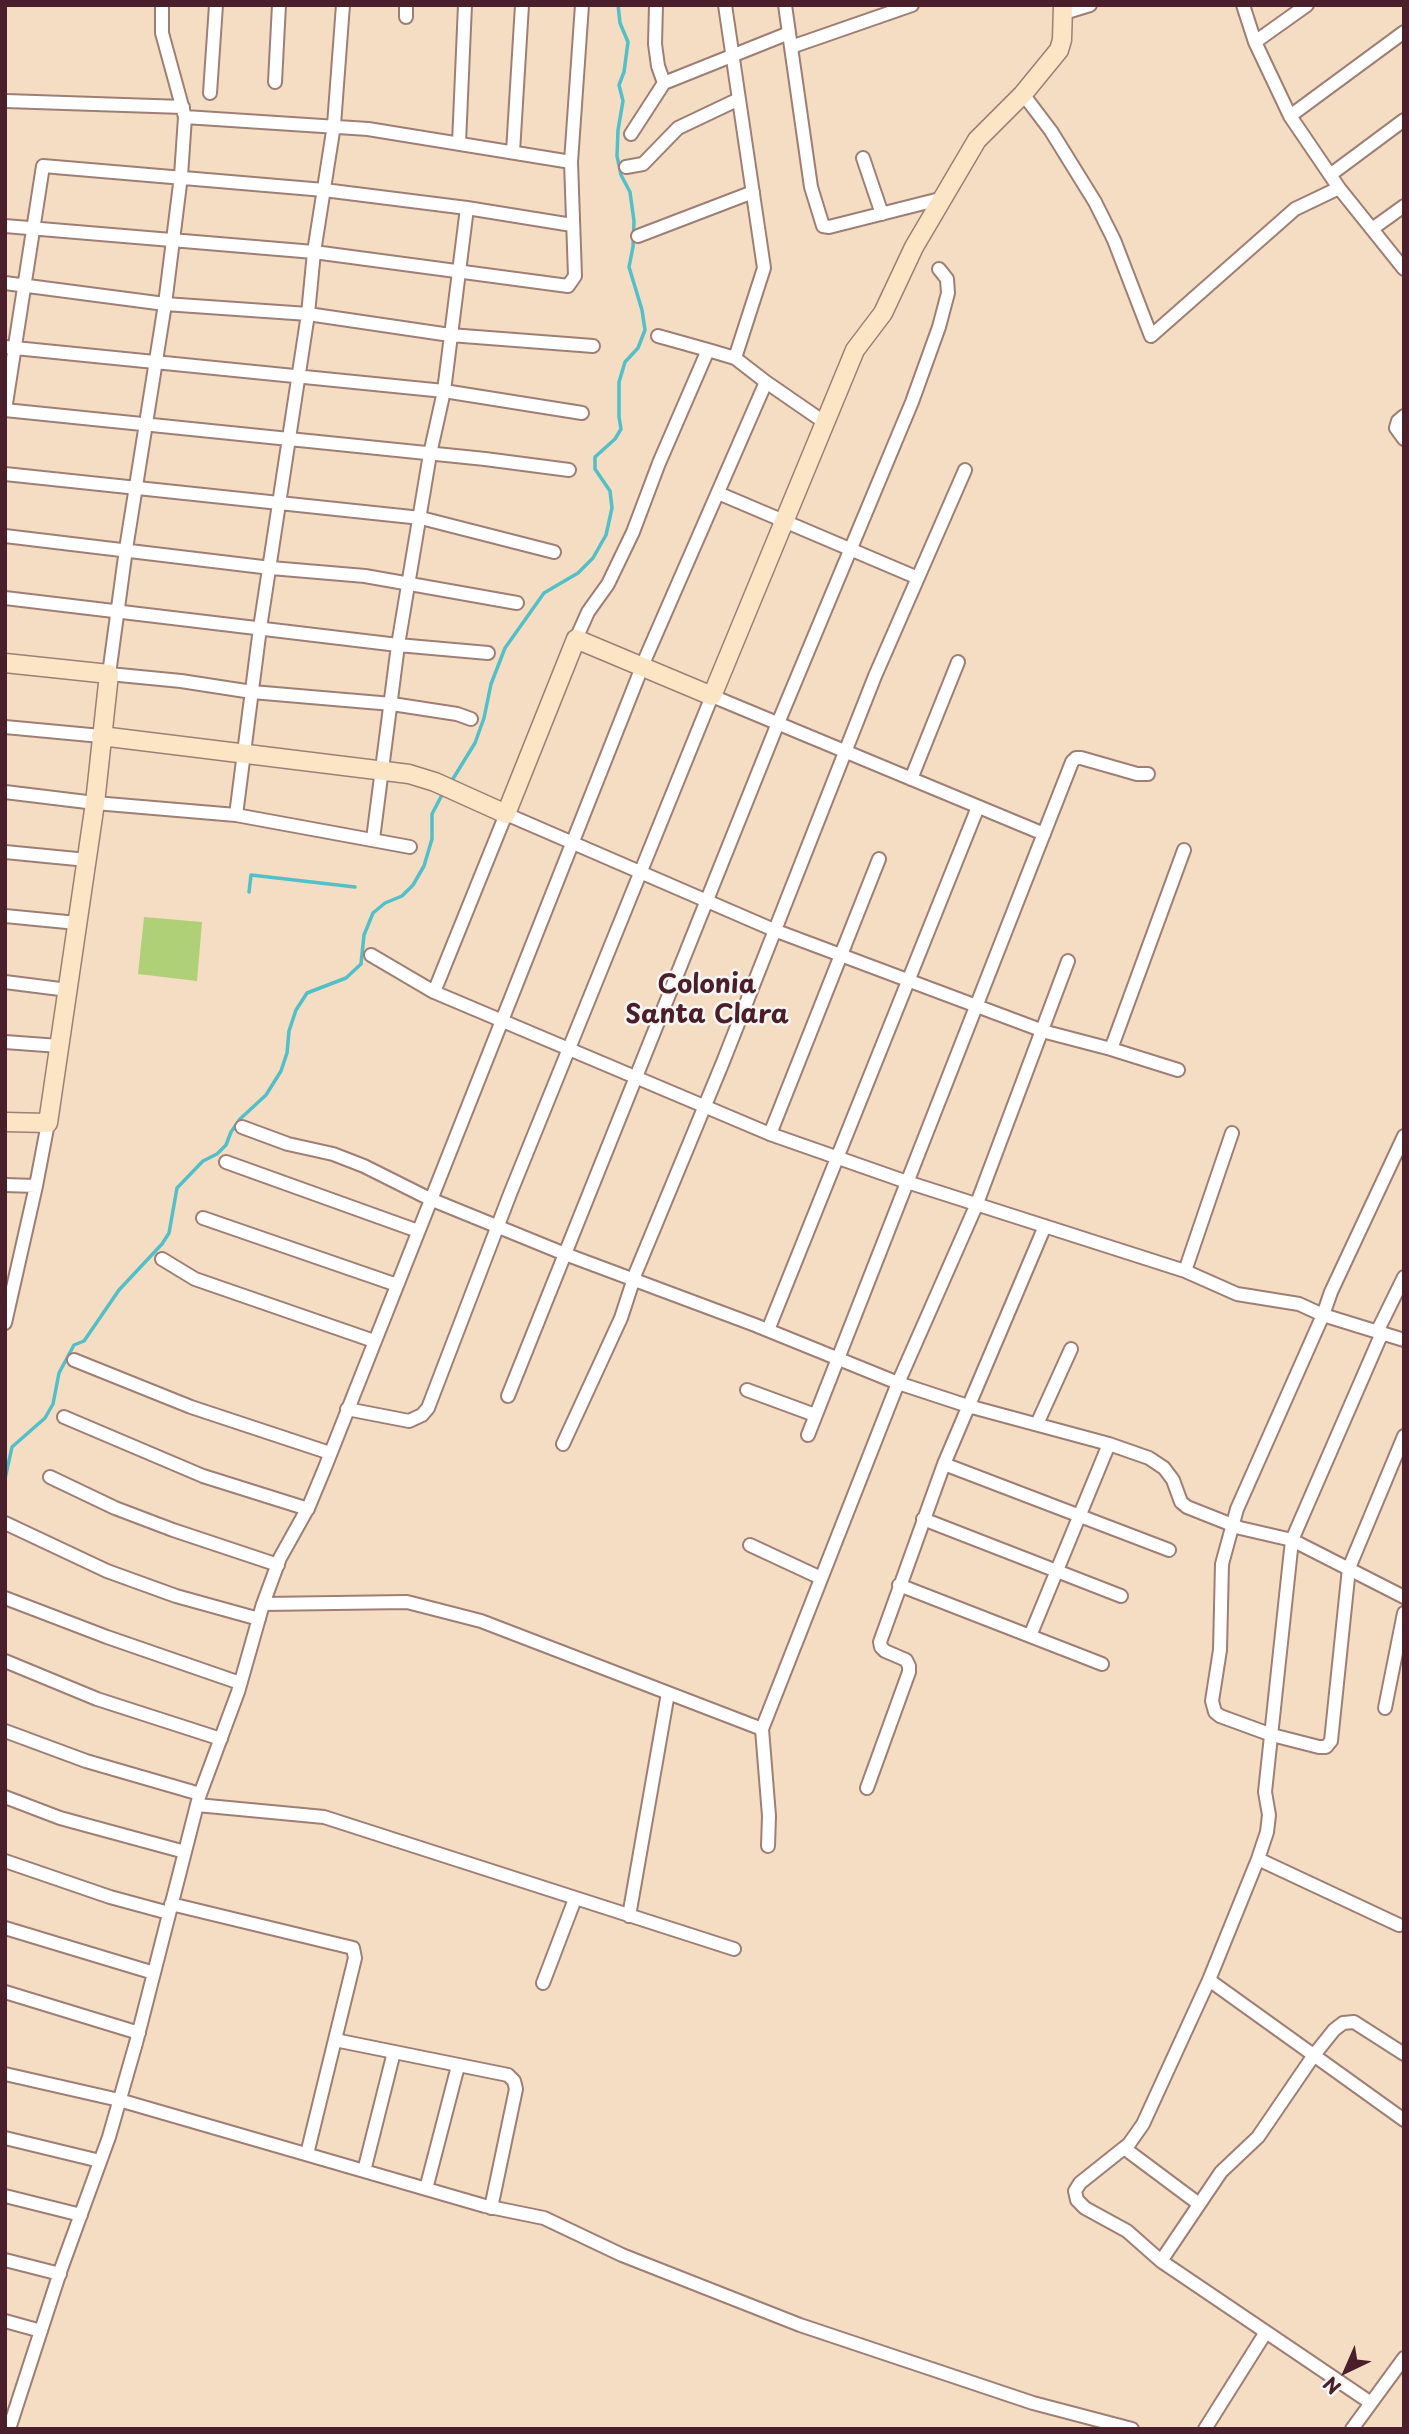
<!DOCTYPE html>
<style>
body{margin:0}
#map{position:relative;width:1409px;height:2434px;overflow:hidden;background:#f4ddc2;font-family:"Playpen Sans",sans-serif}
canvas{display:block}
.frame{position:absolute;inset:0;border:7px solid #4a1f2b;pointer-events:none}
.north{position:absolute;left:1311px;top:2336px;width:70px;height:70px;-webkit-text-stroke:5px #f6f6f2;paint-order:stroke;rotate:224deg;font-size:19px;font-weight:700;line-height:28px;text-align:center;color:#4a1f2b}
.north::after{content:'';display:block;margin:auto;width:24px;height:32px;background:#4a1f2b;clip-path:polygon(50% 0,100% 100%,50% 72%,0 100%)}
</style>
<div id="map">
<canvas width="1409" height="2434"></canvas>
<div class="frame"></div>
<div class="north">N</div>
</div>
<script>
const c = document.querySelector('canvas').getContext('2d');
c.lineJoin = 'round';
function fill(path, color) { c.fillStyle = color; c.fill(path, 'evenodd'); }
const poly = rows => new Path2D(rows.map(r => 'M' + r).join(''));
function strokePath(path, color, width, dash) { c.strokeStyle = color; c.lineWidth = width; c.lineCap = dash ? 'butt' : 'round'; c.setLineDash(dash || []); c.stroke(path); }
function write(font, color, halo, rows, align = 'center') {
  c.font = font + ' "Playpen Sans",sans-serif'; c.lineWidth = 5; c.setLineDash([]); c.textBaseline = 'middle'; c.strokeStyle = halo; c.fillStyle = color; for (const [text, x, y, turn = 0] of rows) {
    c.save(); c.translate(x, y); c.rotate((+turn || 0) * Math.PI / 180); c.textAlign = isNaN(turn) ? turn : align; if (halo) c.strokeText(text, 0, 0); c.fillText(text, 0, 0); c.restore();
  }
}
const green = poly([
 [144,917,202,922,197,981,138,974]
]);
const stream = poly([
 [451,782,475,743,484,718,491,684,505,648,544,593,578,573,593,558,606,535,612,508,610,491,595,469,595,457,615,439,621,429,619,417,619,382,625,362,638,348,645,330,642,310,629,267,633,247,634,221,630,192,621,175,617,156,618,130,623,101,619,85,624,72,628,42,620,23,618,5],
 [249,892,251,875,355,887],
 [5,1479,12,1447,45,1418,53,1404,59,1373,74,1345,84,1341,119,1290,162,1244,169,1233,177,1188,203,1161,217,1154,226,1145,231,1132,240,1119,266,1095,281,1071,287,1053,289,1031,296,1010,307,993,346,978,361,964,364,935,373,913,385,903,402,896,413,885,424,866,432,839,432,814,444,791]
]);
const street = poly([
 [162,5,162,33,185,117,181,176,165,304,126,549,109,674,181,681,252,692,392,704,457,714,471,719],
 [1243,5,1255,42,1290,116,1339,188,1404,269],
 [1064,13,1090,5],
 [406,17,406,5],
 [789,33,811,187,823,226,829,227,944,198],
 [1255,42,1307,5],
 [791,47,912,5],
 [275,82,279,5],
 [664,83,789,33,785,5],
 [210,93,216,5],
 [1023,94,1051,131,1095,202,1114,240,1151,336,1295,209,1339,188],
 [6,101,183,107],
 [1290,116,1404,32],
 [185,117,368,129,571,162],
 [631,134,664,83,658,66,655,44,656,5],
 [459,143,465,5],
 [513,152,522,5],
 [863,158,882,214],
 [626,167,643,164,678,128,739,99],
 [1330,175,1404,120],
 [5,226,314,252,568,286,575,276,571,162,582,5],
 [1372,229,1404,206],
 [638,236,753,192],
 [5,283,165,304,308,314,450,335,593,346],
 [5,347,444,391,582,413],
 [708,350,735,358],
 [766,382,824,422],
 [5,410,43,166,324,190,467,208,572,225],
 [5,410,485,459,569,470],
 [1404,416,1398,421,1396,428,1404,439],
 [5,474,421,518,554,552],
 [718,493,918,578],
 [5,536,271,568,365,576,517,603],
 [5,598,398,645,488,653],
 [576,639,588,612,608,584,633,532,659,463,708,350,658,336],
 [5,727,101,736],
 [911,779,958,662],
 [5,792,95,803,236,815,410,847],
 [236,815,260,628,308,314,314,252,334,125,343,5],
 [373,839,398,645,430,454,444,391,467,208],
 [5,852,87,860],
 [5,916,77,923],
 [371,955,434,992,770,1134,907,1182,1185,1271,1237,1294,1299,1304,1323,1315,1237,1509,1222,1564,1220,1650,1212,1701,1215,1712,1220,1716,1272,1735,1319,1747,1326,1747,1331,1741,1349,1568,1404,1436],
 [5,982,68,990],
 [434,992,506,814,774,930,1046,1032,1111,1049,1178,1070],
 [5,1042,59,1046],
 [1111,1049,1184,850],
 [242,1127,288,1144,333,1154,364,1166,430,1199,565,1254,755,1325,898,1383,968,1406,1109,1444,1149,1458,1164,1468,1173,1480,1181,1502,1187,1507,1240,1528,1292,1540,1404,1597],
 [770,1134,879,859],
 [1404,1136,1331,1292,1323,1315,1404,1340],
 [226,1162,418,1231],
 [5,1185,36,1186],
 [203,1218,397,1285],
 [162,1259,195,1279,374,1341],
 [1185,1271,1232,1133],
 [5,1323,36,1186,48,1123],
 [768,1330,978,807],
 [1377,1332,1404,1277],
 [74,1360,191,1407,330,1453],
 [747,1390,815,1415],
 [508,1396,778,723,912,402,939,327,948,293,947,279,939,269],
 [347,1409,409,1421,422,1415,428,1408,510,1194,712,696,1044,834],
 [64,1417,203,1476,308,1509],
 [1037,1424,1071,1349],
 [808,1435,1072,762,1076,758,1081,758,1137,774,1148,774],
 [563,1444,621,1318,636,1272,723,1062,875,676,965,470],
 [944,1464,1169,1550],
 [50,1477,115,1508,173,1530,278,1565],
 [923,1519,1121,1596],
 [5,1523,107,1571,176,1596,259,1619],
 [750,1545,821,1578],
 [899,1585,1102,1664],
 [5,1598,107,1637,240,1683],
 [263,1604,407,1602,481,1621,762,1729,898,1383,976,1206,1068,961],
 [1030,1636,1109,1444],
 [5,1661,97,1699,221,1739],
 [1385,1708,1404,1613],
 [762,1729,769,1816,768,1846],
 [5,1731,86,1761,200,1794],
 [867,1788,909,1672,909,1666,906,1660,885,1651,881,1647,880,1642,944,1464,1045,1226],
 [5,1797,60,1818,185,1852],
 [197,1805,324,1817,734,1949],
 [1258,1859,1399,1925],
 [5,1861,110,1897,169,1913],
 [171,1904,353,1948,355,1958,307,2154],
 [629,1916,668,1693],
 [5,1928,154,1973],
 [1209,1980,1404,2120],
 [543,1983,575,1899],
 [5,1992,139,2033],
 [335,2040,508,2075,514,2081,516,2089,491,2208],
 [5,2074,119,2100,485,2206,544,2218,622,2255,800,2325,1033,2403,1132,2429],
 [5,2138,100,2161],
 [1124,2148,1199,2204],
 [364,2171,394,2052],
 [426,2189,458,2066],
 [5,2196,81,2215],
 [5,2260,60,2274],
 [1161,2261,1127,2231,1085,2208,1077,2200,1075,2191,1080,2183,1129,2144,1143,2124,1209,1980,1258,1859,1267,1832,1269,1815,1265,1792,1292,1540,1382,1333],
 [5,2321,41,2331],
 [1371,2403,1161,2261,1221,2172,1258,2137,1314,2055,1334,2030,1343,2023,1354,2022,1404,2054],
 [9,2429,61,2269,109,2137,136,2043,199,1797,238,1692,263,1604,280,1558,309,1506,324,1470,646,657,766,382,735,358,764,268,725,5],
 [1205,2429,1266,2332],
 [1352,2429,1404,2358]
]);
const secondary = poly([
 [5,663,109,674,95,803,48,1123,5,1122],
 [101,736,409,774,435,782,506,814,576,639,712,696,855,350,883,313,914,247,977,140,1023,94,1059,50,1062,40,1063,5]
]);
const neighbourhoodNames = [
 ["Colonia",707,986],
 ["Santa Clara",707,1016]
];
fill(green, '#b0d077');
strokePath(stream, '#52c0c8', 3.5);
strokePath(street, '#9f7e76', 16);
strokePath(secondary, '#9f7e76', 21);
strokePath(street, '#fff', 12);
strokePath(secondary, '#fce5c4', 18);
write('bold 26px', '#4a1f2b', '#f6f6f2', neighbourhoodNames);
</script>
